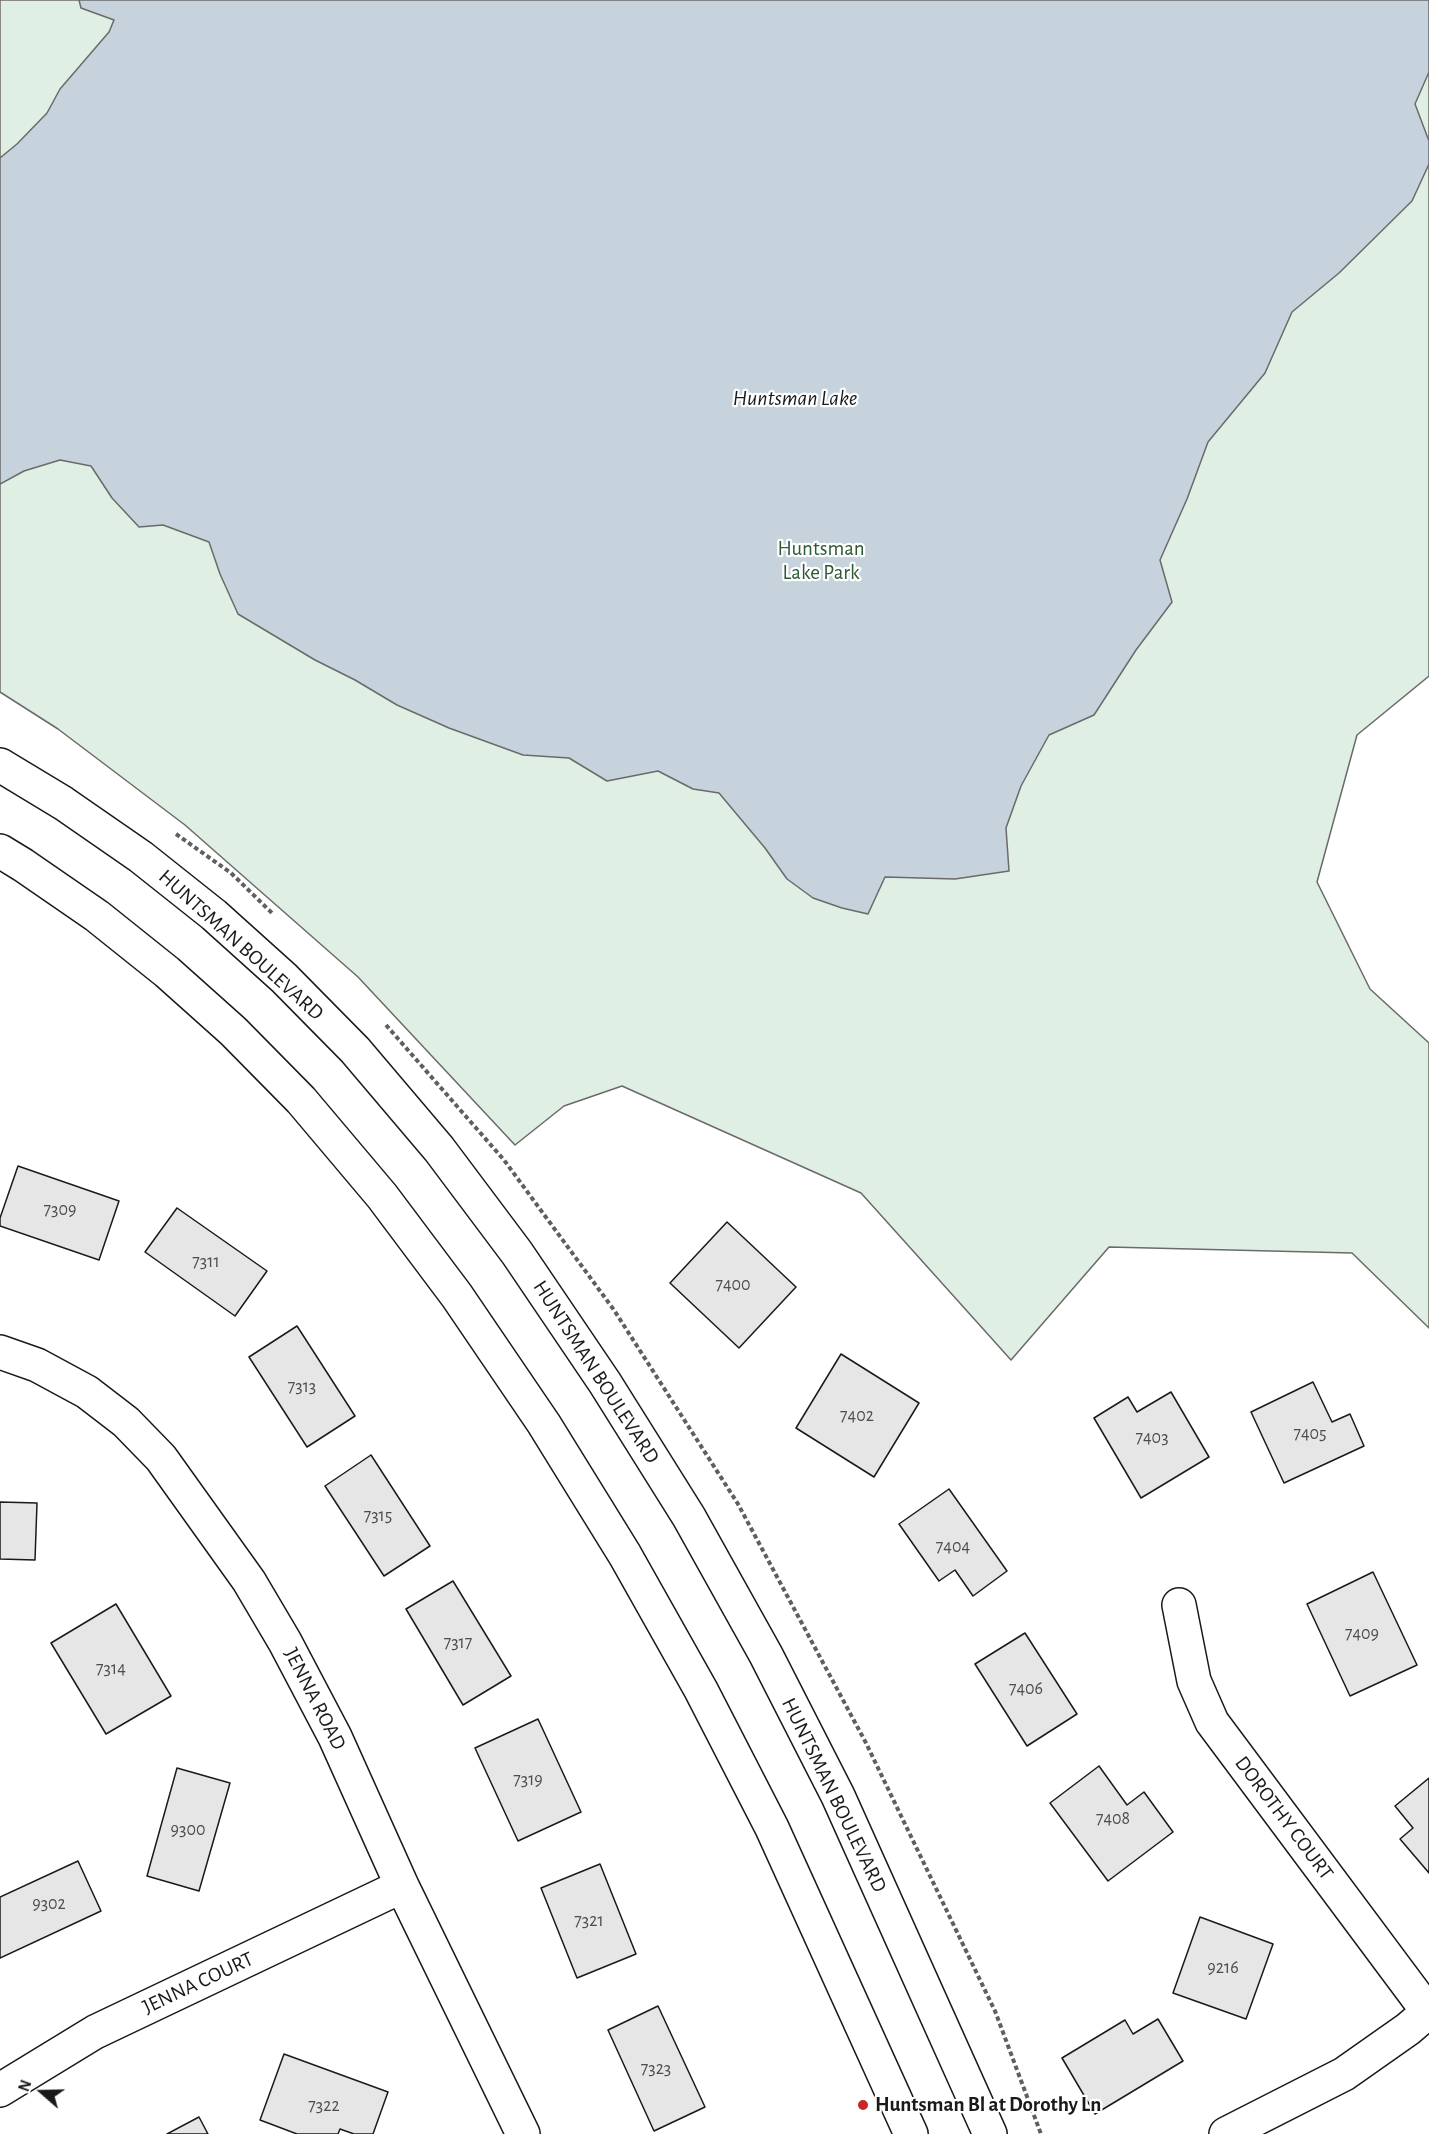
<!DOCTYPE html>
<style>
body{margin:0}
#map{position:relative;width:1429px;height:2134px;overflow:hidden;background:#fff;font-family:"Alegreya Sans",sans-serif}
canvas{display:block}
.north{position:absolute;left:12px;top:2062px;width:60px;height:60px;-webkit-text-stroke:4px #fff;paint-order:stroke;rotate:290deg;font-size:16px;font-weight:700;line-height:24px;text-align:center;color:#1a1a1a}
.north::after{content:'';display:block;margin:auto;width:21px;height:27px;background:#1a1a1a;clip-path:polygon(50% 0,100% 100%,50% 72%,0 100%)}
</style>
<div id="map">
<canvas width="1429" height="2134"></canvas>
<div class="north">N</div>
</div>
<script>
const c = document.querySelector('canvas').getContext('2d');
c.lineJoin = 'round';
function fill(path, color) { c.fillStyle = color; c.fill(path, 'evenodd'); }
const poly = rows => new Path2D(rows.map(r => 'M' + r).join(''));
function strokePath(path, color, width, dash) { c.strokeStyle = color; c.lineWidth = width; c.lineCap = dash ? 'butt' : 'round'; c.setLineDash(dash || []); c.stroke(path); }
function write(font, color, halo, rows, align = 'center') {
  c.font = font + ' "Alegreya Sans",sans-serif'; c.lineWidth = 4.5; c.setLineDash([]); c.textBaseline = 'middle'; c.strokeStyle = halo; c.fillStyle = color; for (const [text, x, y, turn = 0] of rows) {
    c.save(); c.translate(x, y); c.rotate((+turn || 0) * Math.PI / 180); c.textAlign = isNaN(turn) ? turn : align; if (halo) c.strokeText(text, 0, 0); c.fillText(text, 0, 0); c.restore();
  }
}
const green = poly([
 [0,0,1429,0,1429,676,1357,735,1317,882,1370,989,1429,1043,1429,1328,1352,1253,1109,1247,1011,1360,861,1193,622,1086,564,1106,515,1145,358,977,185,825,58,729,0,692,0,0]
]);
const water = poly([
 [79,0,1429,0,1429,72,1415,104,1429,141,1429,164,1412,201,1339,273,1292,312,1265,373,1208,442,1187,499,1160,560,1172,602,1136,650,1094,715,1049,735,1021,786,1006,828,1009,871,955,879,885,877,868,914,842,908,813,898,787,879,765,848,719,793,693,789,658,771,607,781,569,758,523,755,449,728,397,705,355,680,315,660,238,614,220,574,209,542,163,525,139,527,112,498,91,466,60,460,24,471,0,484,0,158,17,144,47,113,60,89,109,32,114,20,81,8,79,0]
]);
const building = poly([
 [18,1166,119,1201,99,1260,0,1226,0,1218,18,1166],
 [177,1208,267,1271,235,1316,145,1252,177,1208],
 [727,1222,796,1287,739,1348,670,1283,727,1222],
 [297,1326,355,1416,307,1447,249,1357,297,1326],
 [841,1354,919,1403,874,1477,796,1428,841,1354],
 [1313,1382,1332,1422,1350,1414,1364,1446,1284,1483,1251,1412,1313,1382],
 [1171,1392,1209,1457,1141,1498,1094,1418,1128,1397,1137,1412,1171,1392],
 [371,1455,430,1546,384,1576,325,1486,371,1455],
 [949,1489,1007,1571,973,1596,955,1570,939,1581,899,1524,949,1489],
 [0,1502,37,1503,35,1560,0,1559,0,1502],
 [1373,1572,1417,1665,1350,1696,1307,1604,1373,1572],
 [453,1581,511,1676,463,1705,406,1609,453,1581],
 [116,1604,171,1696,106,1734,51,1643,116,1604],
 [1025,1633,1077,1714,1027,1746,975,1664,1025,1633],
 [538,1719,581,1812,518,1841,475,1748,538,1719],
 [1099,1766,1127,1805,1144,1792,1173,1832,1108,1881,1050,1803,1099,1766],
 [177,1768,230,1783,199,1891,147,1876,177,1768],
 [1429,1778,1429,1873,1400,1839,1413,1828,1395,1806,1429,1778],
 [78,1861,101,1911,0,1958,0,1897,78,1861],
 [600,1864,636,1954,577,1978,541,1888,600,1864],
 [1200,1917,1273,1944,1246,2019,1173,1993,1200,1917],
 [658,2006,705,2107,654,2131,608,2030,658,2006],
 [1158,2019,1183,2061,1095,2114,1062,2058,1125,2020,1133,2034,1158,2019],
 [284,2054,388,2092,373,2134,354,2134,340,2129,338,2134,297,2134,260,2120,284,2054],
 [199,2117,208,2134,167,2134,199,2117]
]);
const path = poly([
 [176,834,231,873,274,915],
 [386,1025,504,1160,614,1310,738,1504,866,1743,995,2011,1041,2134]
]);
const minor = poly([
 [0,1352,37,1365,87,1392,126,1422,161,1458,249,1581,285,1642,335,1737,402,1886,523,2134],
 [1179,1605,1194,1681,1212,1722,1429,2013],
 [0,2090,95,2032,402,1886],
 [1226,2134,1344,2074,1408,2029,1429,2011]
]);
const tertiary = poly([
 [0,765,63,803,141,857,214,915,284,978,355,1050,439,1149,517,1253,605,1383,689,1517,766,1655,838,1796,990,2134],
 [0,851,23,865,97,916,167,972,233,1031,301,1100,382,1196,457,1296,544,1424,625,1555,701,1690,772,1828,911,2134]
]);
const markers = [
 [863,2105,6,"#c62828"]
];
const numberNames = [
 ["7309",60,1210],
 ["7311",206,1262],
 ["7400",733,1285],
 ["7313",302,1387],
 ["7402",857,1416],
 ["7405",1310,1434],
 ["7403",1152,1438],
 ["7315",378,1516],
 ["7404",953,1547],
 ["7409",1362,1634],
 ["7317",458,1643],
 ["7314",111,1669],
 ["7406",1026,1689],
 ["7319",528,1780],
 ["7408",1113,1819],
 ["9300",188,1830],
 ["9302",49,1904],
 ["7321",589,1921],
 ["9216",1223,1968],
 ["7323",656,2069],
 ["7322",324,2106]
];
const parkNames = [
 ["Huntsman",821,549],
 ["Lake Park",821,573]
];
const streetNames = [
 ["HUNTSMAN BOULEVARD",241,945,42],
 ["HUNTSMAN BOULEVARD",596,1372,57],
 ["JENNA ROAD",315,1699,63],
 ["HUNTSMAN BOULEVARD",834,1795,64],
 ["DOROTHY COURT",1284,1818,53],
 ["JENNA COURT",198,1983,-25]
];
const poiNames = [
 ["Huntsman Bl at Dorothy Ln",875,2105]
];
const waterNames = [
 ["Huntsman Lake",795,398]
];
fill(green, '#e0efe3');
strokePath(green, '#6a6a6a', 1.5);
fill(water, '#c6d2dc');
strokePath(water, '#6a6a6a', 1.5);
fill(building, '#e6e6e6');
strokePath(building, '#1a1a1a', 1.5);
strokePath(minor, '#1a1a1a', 36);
strokePath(tertiary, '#1a1a1a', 36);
strokePath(path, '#5f5f5f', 4, [4.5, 3]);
strokePath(minor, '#fff', 33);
strokePath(tertiary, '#fff', 33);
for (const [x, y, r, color] of markers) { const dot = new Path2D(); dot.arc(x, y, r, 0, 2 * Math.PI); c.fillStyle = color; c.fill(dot); strokePath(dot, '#fff', 2); }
write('18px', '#4d4d4d', null, numberNames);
write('21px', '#2b5a34', '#fff', parkNames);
write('21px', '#1a1a1a', '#fff', streetNames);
write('bold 21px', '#1a1a1a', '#fff', poiNames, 'left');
write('italic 22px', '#1a1a1a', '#fff', waterNames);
</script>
